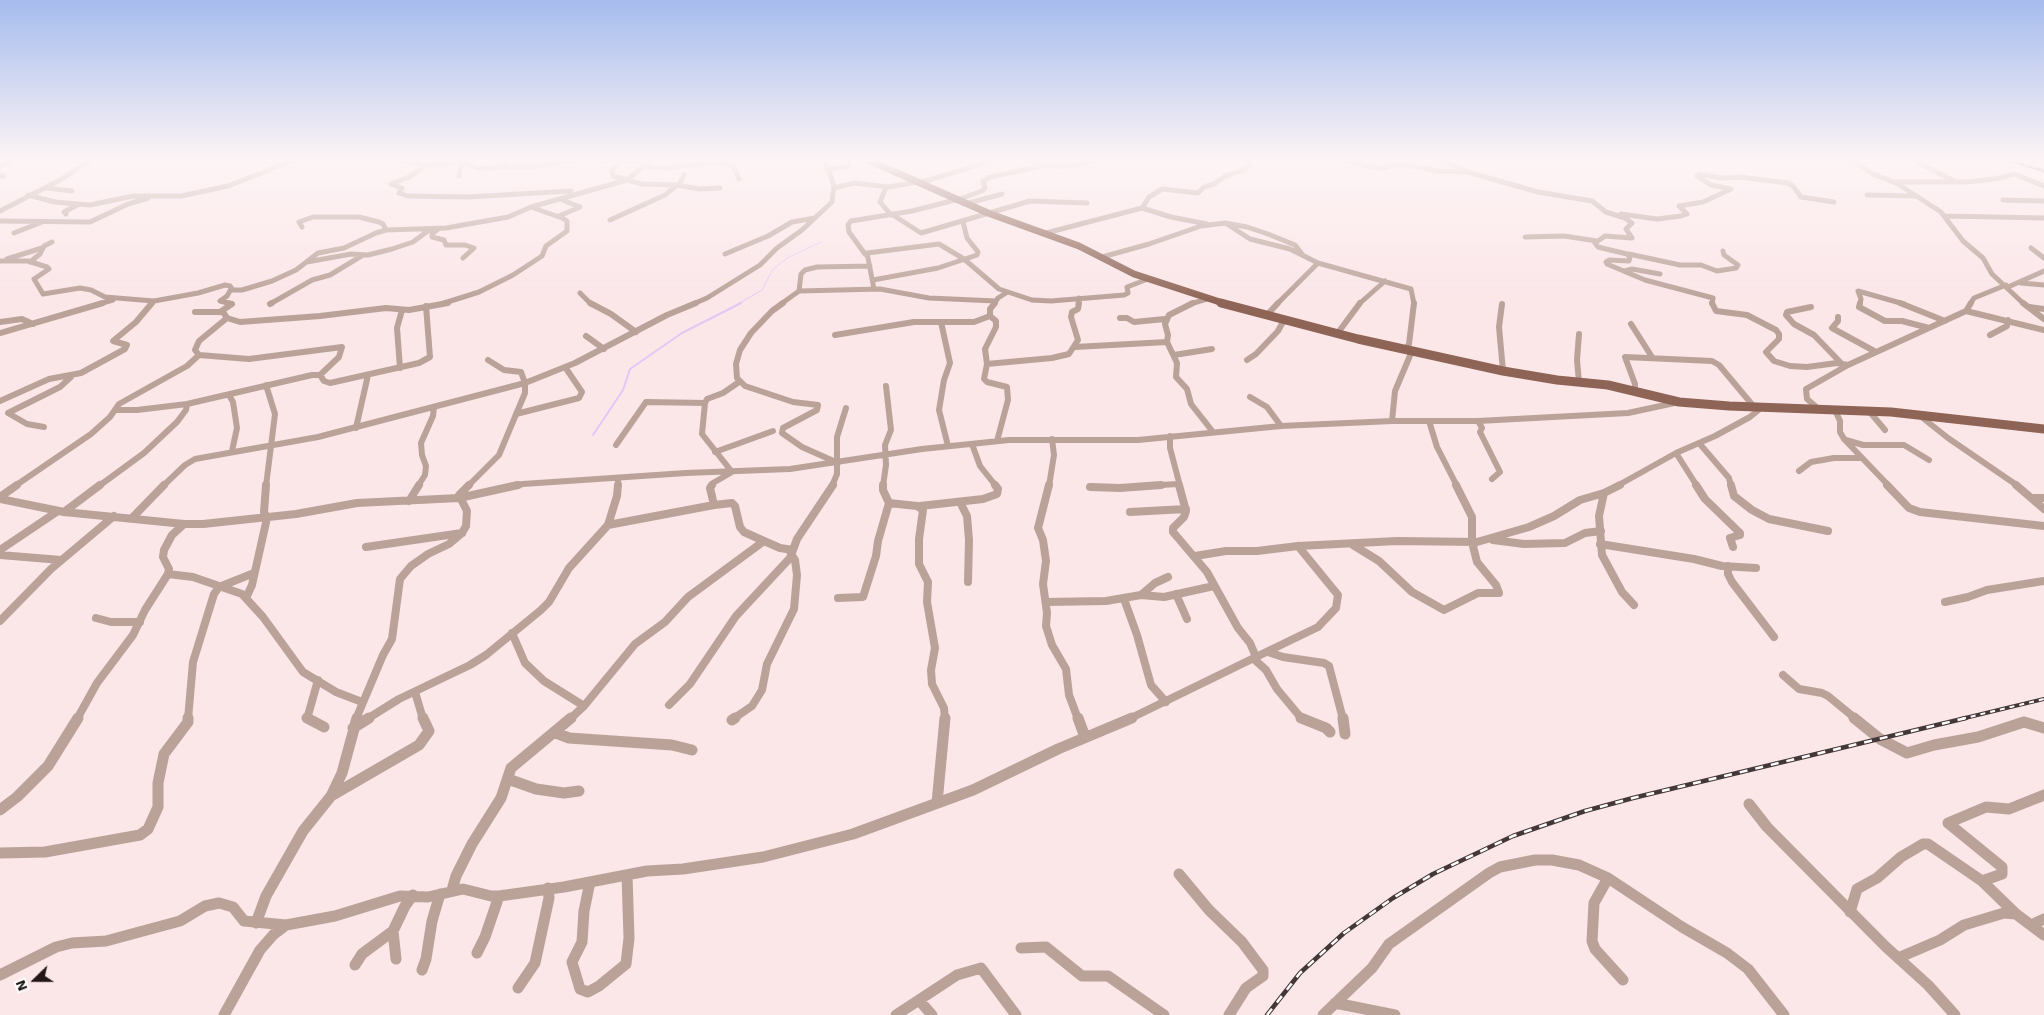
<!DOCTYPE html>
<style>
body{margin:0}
#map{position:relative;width:2044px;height:1015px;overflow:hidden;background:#fbe6e8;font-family:"Work Sans",sans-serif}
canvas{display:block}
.north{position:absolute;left:10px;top:955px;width:50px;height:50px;-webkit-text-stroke:4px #fff;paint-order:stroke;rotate:248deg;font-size:14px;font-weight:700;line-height:20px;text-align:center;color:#221617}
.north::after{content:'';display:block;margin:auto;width:18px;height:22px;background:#221617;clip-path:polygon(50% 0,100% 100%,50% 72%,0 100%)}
</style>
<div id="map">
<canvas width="2044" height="1015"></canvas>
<div class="north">N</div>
</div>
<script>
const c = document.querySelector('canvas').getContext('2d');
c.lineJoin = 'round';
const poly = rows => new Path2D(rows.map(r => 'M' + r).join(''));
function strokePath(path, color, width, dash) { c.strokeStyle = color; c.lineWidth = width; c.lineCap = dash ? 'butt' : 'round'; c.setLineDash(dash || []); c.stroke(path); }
const streamFar1 = poly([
 [738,304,762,290,773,269,789,257,821,242]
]);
const stream = poly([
 [593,435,623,390,630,369,682,333,741,303]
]);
const minorFar3 = poly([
 [200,160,213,160],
 [400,160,427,165,409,177,391,184,402,188,399,193,408,196,468,197,571,191,570,195],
 [568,160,650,161],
 [1029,160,1046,165,1060,166,1078,165,1098,160],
 [1341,160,1377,168,1388,167,1387,162],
 [1440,160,1471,173,1538,192,1592,201,1606,212,1625,218,1632,223,1626,229,1632,238,1605,236,1595,243,1598,247,1627,254,1630,257,1629,261,1609,260,1606,262,1607,264,1645,280,1713,298,1712,304],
 [1853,160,1871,173,1898,184,1941,212,1963,241,1983,258,1992,274,2024,304],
 [1914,160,1954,181],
 [620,161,612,171,613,176,625,179],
 [724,164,733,166,739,179],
 [427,165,462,162,477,168,491,168,501,166,506,160],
 [1388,165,1408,165,1438,171,1469,172],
 [0,166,13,160],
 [498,167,530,167,570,161],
 [644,167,668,168,733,160],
 [827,169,848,167,849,160],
 [0,176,3,176],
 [459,176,462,162],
 [627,180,642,184,677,185,699,189,720,188],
 [1896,182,1967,182,2000,178,2014,174,2044,186],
 [919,183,994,160],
 [679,185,684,175],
 [886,187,880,202,891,215],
 [47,188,72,191],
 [834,188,854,183,889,187,917,182],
 [28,195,55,202,90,205,133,196,181,196,228,186,294,160],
 [1867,195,1917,196],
 [957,200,982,191,985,188,983,181,990,177,1046,165],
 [2003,200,2044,201],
 [965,204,1002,194],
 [531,207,559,217],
 [1142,208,1171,217,1207,224],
 [0,211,60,180,91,160],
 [66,214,64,212,79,204],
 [1621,214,1657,219,1681,216,1687,214,1679,206,1703,202,1731,189,1711,185,1697,176,1700,174,1722,178,1740,177,1788,183,1793,186,1801,197,1834,202],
 [893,215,921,233,1030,201,1087,203],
 [1945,216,2044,218],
 [610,220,665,195,677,185],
 [0,221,90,222,128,204,148,198],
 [1227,224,1250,239,1290,249,1318,263,1277,304],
 [302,227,299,222,313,217,359,217,379,222,383,224,386,230],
 [438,229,432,234,432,237,444,240,446,245,465,245,474,248,463,258],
 [14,233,42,222],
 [1046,233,1142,208,1149,197,1162,189,1198,193,1204,187,1214,184,1225,176,1243,170,1250,165,1246,160],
 [1525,237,1564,236,1597,241],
 [2031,248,2044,258],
 [725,254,768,236,792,222,815,218],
 [865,254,849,232,848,225,851,221,912,211,955,200],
 [1629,254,1680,265,1701,265,1717,271,1736,268,1738,265,1724,255,1723,251],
 [1102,257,1149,244,1201,226,1225,223,1247,227,1268,234,1295,245,1302,254],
 [7,259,42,248],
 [0,261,28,261,47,267,49,269,34,279,43,294,80,288,91,290,105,297,154,301,198,293,225,285,230,286,233,290,242,290,272,281,296,270,318,253,344,248,376,233,386,230,446,228,508,217,531,207,627,180,651,160],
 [30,262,40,254,44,246,52,242],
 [307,262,351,254,368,255,392,249,413,242,429,230],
 [1318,263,1411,289,1414,304],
 [1624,271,1632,269,1660,274],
 [873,280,938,268,977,255,978,252,967,238,963,222],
 [2021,283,2044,285],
 [2008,287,2044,271],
 [231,289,227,296,220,301,232,304],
 [874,289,867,253,939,244,964,259,999,289,1032,300,1051,301,1124,295,1128,293,1127,287,1148,279],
 [799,291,880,289,929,298,996,301],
 [580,293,591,304],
 [99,304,113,300],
 [151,304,154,301],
 [270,304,312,280,330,275,363,255],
 [441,304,479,292,513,275,542,256,546,246,567,231,567,221,559,216,580,207,560,199],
 [693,304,707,298,760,265,777,248,802,230,832,202,834,186,825,160],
 [781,304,799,291,801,274,805,270,817,267,870,266],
 [994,304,998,298,1006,293],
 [1078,304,1079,298],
 [1190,304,1207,299],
 [1359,304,1385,281],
 [1860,304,1861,299,1858,291,1904,304],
 [1970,304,1974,298,2006,285]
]);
const minorFar2 = poly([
 [590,303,611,314,636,332],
 [783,303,772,311,751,333,740,350,736,364,737,378,745,386,793,402,818,405,817,410,783,428,782,433,802,447,838,463],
 [995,303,990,309,990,316,996,321,996,327,985,349,987,364,984,379,987,382,1007,387,1008,400,997,441],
 [1193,303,1169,315,1165,324,1168,335,1167,342,1177,363,1176,377,1187,389,1191,404,1213,432],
 [1712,303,1716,311,1747,315,1776,330,1779,334,1779,339,1766,352,1774,361,1790,366,1807,367,1837,363,1848,365],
 [1860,303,1859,307,1885,321,1902,321,1929,328],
 [1900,303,1945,321],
 [2023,303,2044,319],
 [270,304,272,303],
 [1502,304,1499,327,1503,371],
 [1811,307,1787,312,1786,315,1794,324,1814,335,1841,363],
 [2029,307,2044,309],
 [1966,311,2044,330],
 [195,312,223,312,227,318,240,322,320,316,386,308,409,310,448,303],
 [220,312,232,304,227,303],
 [1267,315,1278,303],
 [1838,317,1838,321,1832,328,1876,352],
 [1120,318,1127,318,1134,322,1165,319],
 [0,322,22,319,33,324],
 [941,322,950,363,944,380,939,410,948,446],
 [1631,324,1652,357],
 [0,333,103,303],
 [1337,334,1360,303],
 [1579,334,1577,360,1579,382],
 [835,335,914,322,974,322,990,316],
 [1990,335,2007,326,2008,320],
 [586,336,604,349],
 [1075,347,1167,342],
 [1406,349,1409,344,1414,303],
 [199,355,249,359,342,347,339,357,320,375],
 [1174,355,1212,349],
 [1247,360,1256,354,1278,331,1284,320],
 [987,364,1052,358,1069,354,1078,340,1071,317,1072,312,1078,309,1079,303],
 [400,368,397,328,402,310],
 [266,385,275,414,266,486],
 [1635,391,1635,384,1625,357,1712,361,1719,365,1755,408],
 [229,395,233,402,237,428,232,451],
 [1250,397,1267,407,1281,426],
 [0,401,49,379,81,373,125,349,127,345,113,341,136,322,152,303],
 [115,410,137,410,187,404,312,375,320,375,324,381,330,383,419,363,430,357,426,306],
 [1820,410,1807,399,1806,389,1848,365,1966,311,1971,303],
 [1835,410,1840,421,1840,432,1844,439,1889,486],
 [1869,411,1885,430],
 [516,414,579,398,582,392,565,367],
 [1919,415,1948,438,2018,486],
 [1392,421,1395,391,1412,351],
 [1429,421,1437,447,1457,486],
 [1478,421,1482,428,1480,432,1500,472,1492,479],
 [44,427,27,424,8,413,60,387,72,376],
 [356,428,368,375],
 [1170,436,1170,448,1180,486],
 [1846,440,1863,445,1904,445,1929,460],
 [1699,443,1729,478,1731,486],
 [972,444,980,466,996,486],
 [616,445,646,402,705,403],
 [715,452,773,431],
 [1676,453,1697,486],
 [1799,471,1811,462,1834,458,1862,458],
 [15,486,91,434,110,417,119,404,187,366,199,355,195,350,199,341,227,318],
 [99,486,144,453,177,422,186,410,187,404],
 [163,486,185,465,195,459,318,437,525,383,575,363,667,315,696,303],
 [418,486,425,475,426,466,422,455,421,443,433,416,434,407],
 [468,486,499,455,525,393,525,383,521,372,504,370,488,360],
 [512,486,523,484,686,473,790,469,922,449,1009,440,1138,440,1281,426,1392,421,1478,421,1628,413,1679,402],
 [618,486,618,479],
 [711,486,713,483,732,472,702,434,705,403,707,399,723,393,739,382],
 [832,486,837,474,837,437,846,408],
 [883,486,886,465,885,445,891,430,886,386],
 [1049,486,1054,455,1052,439],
 [1143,486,1178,484],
 [1617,486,1676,453,1715,436,1750,417,1761,408]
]);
const minorFar1 = poly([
 [883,485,883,490,889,503,917,506,923,510,919,539,919,564,928,582,927,602,935,648,931,670,932,684,944,708,945,719],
 [1049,485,1038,528,1043,540,1046,561,1043,584,1047,613,1046,626,1052,645,1066,669,1069,695,1078,719],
 [1696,485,1705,499,1740,533,1740,535,1730,538,1733,547],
 [1731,485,1734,496,1752,510,1769,519,1828,531],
 [1887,485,1909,508,1920,512,2044,526],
 [2016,485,2044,509],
 [1090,487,1120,488,1161,485],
 [1604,493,1599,516,1602,555,1622,592,1634,605],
 [0,497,17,485],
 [2032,498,2044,498],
 [0,499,64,512,184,524,203,524,296,514,357,503,459,498,518,485],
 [409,501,419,485],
 [960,502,967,516,969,540,968,582],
 [714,505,732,503,735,506,740,527,744,532,764,541],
 [920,506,983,499,997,494,998,489,995,485],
 [64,512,100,485],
 [1130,512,1186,509],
 [132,518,164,485],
 [608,525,714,505,710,488,712,485],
 [1493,540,1524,544,1565,543,1585,533,1601,531],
 [1600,544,1694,559,1722,566,1756,568],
 [1353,545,1379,561,1412,592,1444,610,1478,593,1499,593,1496,585,1477,562,1472,542,1472,517,1456,485],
 [366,547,462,533],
 [0,550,58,511],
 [0,555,61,560],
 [1195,556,1226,551,1257,551,1298,546,1397,541,1477,542,1529,527,1554,516,1580,500,1604,493,1620,485],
 [1728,566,1728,574,1732,582,1774,637],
 [168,574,193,577,242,594,263,617,303,672,336,692,362,702],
 [1176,594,1187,619],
 [1141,595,1155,583,1168,577],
 [246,598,252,585,267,518,264,512,266,485],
 [838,598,863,597,876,556,878,541,889,503],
 [1124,599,1137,635,1151,685,1166,702],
 [1046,602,1106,601,1141,595,1164,597,1214,586],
 [1945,602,1968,597,1987,590,2044,581],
 [96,618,111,622,140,622],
 [0,621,51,569,114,516],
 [512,633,525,663,544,681,584,706],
 [1268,652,1283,657,1324,663,1329,666,1343,719],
 [1256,657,1318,627,1336,608,1338,595,1298,546],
 [1254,659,1266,670,1277,689,1302,719],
 [1783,675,1799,689,1822,693,1828,696,1856,719],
 [415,692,423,719],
 [669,705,690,684,736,616,790,558,797,539,833,485],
 [77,719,97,683,133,635,145,610,168,574,169,569,163,557,164,550,172,535,184,524],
 [188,719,193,662,214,594,219,587,254,573],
 [307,719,318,680],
 [356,719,383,655,392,639,400,579,411,566,428,554,449,544,462,533,466,526,467,511,459,495,469,485],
 [367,719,399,699,470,665,486,655,541,610,549,602,569,568,608,525,617,496,618,485],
 [570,719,584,706,635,644,665,622,688,597,764,541,780,548,793,550],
 [733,719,752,706,762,690,767,664,794,609,797,575,795,560,791,554],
 [1129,719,1256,657,1250,643,1238,628,1207,572,1173,532,1173,528,1184,517,1186,511,1179,485]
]);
const minor = poly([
 [307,718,324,727],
 [1078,718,1085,737],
 [1301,718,1326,728,1330,732],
 [1343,718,1345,734],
 [1854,718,1880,739,1907,753,1934,745,1978,737,2024,722,2044,728],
 [732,720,735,718],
 [353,728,369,718],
 [556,733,569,738,672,745,692,750],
 [508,779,536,789,564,793,579,791],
 [331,796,419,745,429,731,423,718],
 [937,803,945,718],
 [1749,804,1767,827,1886,947,1928,985,1955,1015],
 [0,810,17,797,48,766,78,718],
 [0,853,45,852,140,835,148,829,158,807,158,783,164,754,188,722,188,718],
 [1179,874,1209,910,1242,942,1263,970,1263,976,1246,988,1229,1015],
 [1608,878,1594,903,1592,941,1595,949,1623,980],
 [1982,881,2002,874,2002,867,1948,823,1986,807,2009,809,2044,795],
 [590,882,584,911,582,942,572,962,580,989,588,992,599,986,626,964,629,938,627,875],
 [452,890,456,876,472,844,501,798,511,768,571,718],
 [1850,912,1857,889,1877,878,1901,857,1923,844,1928,844,1982,881,2016,914],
 [256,923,266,896,303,831,331,796,342,773,357,718],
 [2031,925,2044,919],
 [393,931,396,959],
 [1021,948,1046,947,1082,976,1108,976,1164,1015],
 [477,953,485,937,499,896],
 [1898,958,1940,940,1964,925,2004,913,2016,914,2044,935],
 [355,965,362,954,393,931,405,906,413,895],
 [422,970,426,959,432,921,440,894],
 [0,975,56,947,72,943,106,941,180,921,205,906,219,903,233,907,244,921,286,925,335,916,400,896,428,897,463,889,491,896,499,896,564,887,647,871,683,869,763,857,853,834,973,790,1058,749,1132,718],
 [518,988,535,963,549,898,548,888],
 [919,1000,932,1015],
 [1335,1003,1395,1015],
 [224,1015,260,950,274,934,286,925],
 [896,1015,957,975,981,968,1016,1015],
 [1323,1015,1372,968,1389,944,1489,873,1500,867,1535,860,1552,860,1579,865,1608,878,1682,927,1727,953,1748,969,1784,1015]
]);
const majorFar1 = poly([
 [868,160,988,213,1079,246,1134,274,1226,304]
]);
const major = poly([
 [1221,303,1358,339,1503,371,1557,380,1608,385,1679,402,1729,406,1891,412,2044,429]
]);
const railFar2 = poly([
 [2009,160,2044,171]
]);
const railFar1 = poly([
 [1961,719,2044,699]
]);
const rail = poly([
 [1267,1015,1300,973,1344,933,1393,898,1433,874,1513,836,1585,811,1633,798,1966,718]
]);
strokePath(streamFar1, '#e3c8f6', 1);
strokePath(stream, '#e3c8f6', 2);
strokePath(minorFar3, '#baa299', 5);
strokePath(minorFar2, '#baa299', 6);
strokePath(minorFar1, '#baa299', 8);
strokePath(minor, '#baa299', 11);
strokePath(majorFar1, '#8d6455', 7);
strokePath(major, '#8d6455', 9);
strokePath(railFar2, '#443738', 2.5);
strokePath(railFar1, '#443738', 4);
strokePath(rail, '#443738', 4.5);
strokePath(railFar2, '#fff', 1, [4]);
strokePath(railFar1, '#fff', 2, [5]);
strokePath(rail, '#fff', 2.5, [8]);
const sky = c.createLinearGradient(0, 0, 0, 302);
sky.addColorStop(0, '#a6bcee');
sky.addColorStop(0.53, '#fdf4f5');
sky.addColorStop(1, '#fdf4f500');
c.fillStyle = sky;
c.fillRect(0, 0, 2044, 302);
</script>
